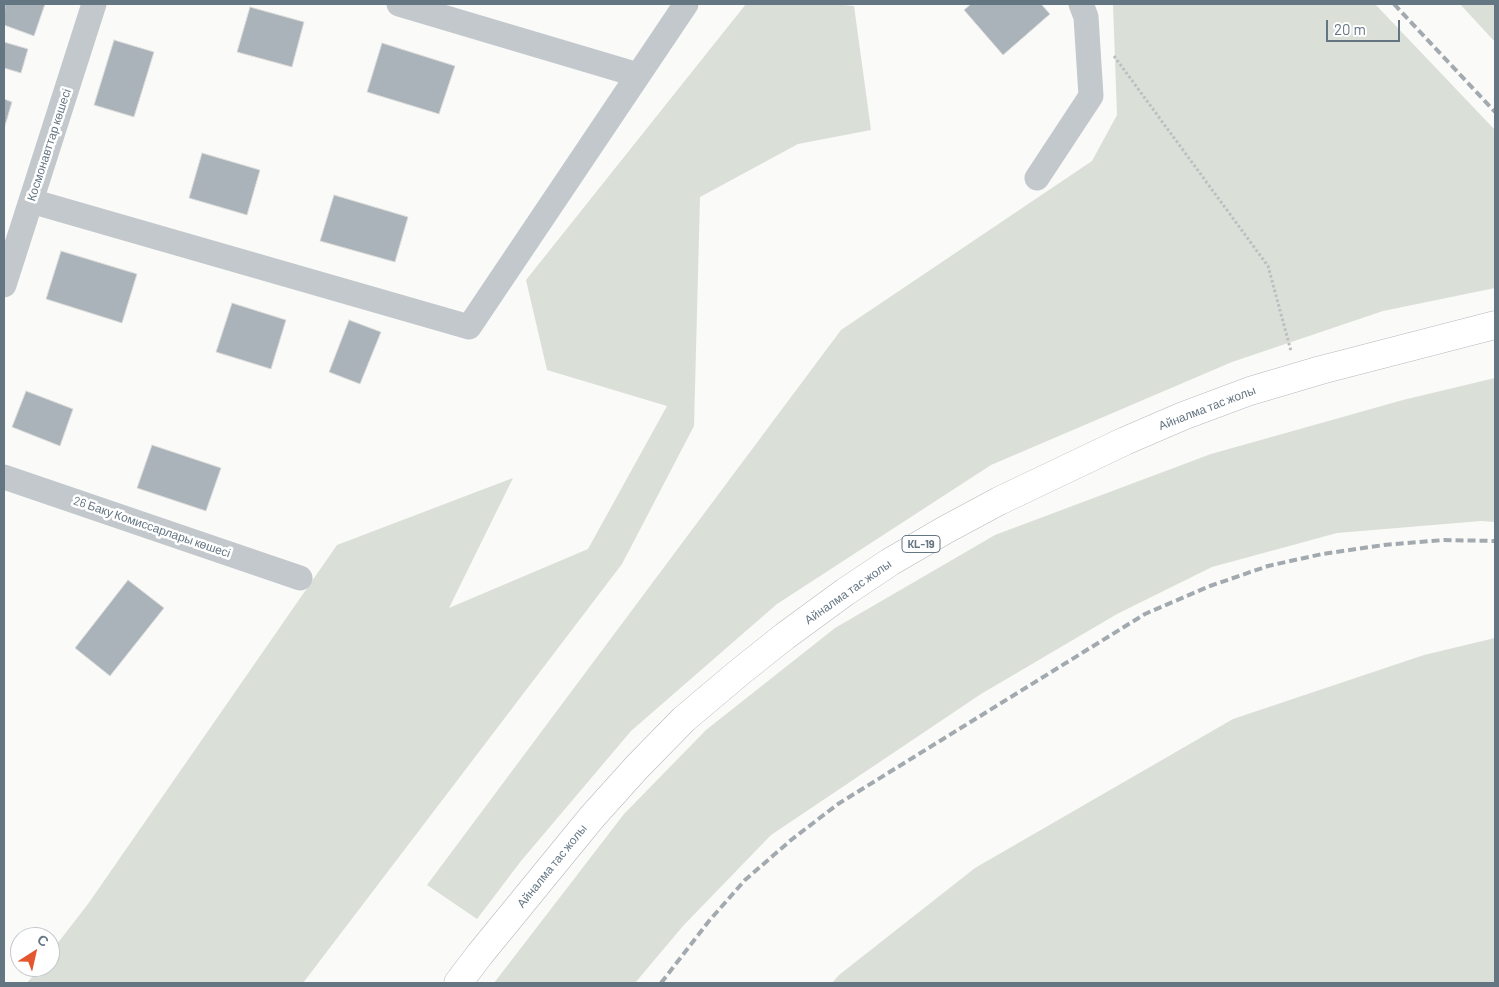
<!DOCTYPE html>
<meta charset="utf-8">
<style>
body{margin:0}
#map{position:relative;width:1499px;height:987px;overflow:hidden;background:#fafaf8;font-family:Barlow,sans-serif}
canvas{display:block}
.frame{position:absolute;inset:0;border:5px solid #657683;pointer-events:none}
.north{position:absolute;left:10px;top:927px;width:50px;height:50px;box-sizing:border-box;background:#fff;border:1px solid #c1c8cd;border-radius:50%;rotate:35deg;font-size:14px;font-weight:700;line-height:20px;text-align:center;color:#657683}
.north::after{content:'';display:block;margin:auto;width:18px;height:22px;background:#e4572e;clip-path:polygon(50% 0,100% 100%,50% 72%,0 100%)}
.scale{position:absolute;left:1326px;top:20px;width:74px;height:22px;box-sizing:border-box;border:2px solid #657683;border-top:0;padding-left:6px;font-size:15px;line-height:18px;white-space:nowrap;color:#657683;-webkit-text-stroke:4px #fff;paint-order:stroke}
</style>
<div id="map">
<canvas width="1499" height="987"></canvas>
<div class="frame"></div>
<div class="north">С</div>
<div class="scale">20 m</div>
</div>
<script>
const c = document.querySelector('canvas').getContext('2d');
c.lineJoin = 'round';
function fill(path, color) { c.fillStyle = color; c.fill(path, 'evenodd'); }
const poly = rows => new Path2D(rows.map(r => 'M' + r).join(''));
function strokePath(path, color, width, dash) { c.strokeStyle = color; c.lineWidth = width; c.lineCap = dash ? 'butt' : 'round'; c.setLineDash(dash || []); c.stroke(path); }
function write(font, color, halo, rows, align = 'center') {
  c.font = font + ' Barlow,sans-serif'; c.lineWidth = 5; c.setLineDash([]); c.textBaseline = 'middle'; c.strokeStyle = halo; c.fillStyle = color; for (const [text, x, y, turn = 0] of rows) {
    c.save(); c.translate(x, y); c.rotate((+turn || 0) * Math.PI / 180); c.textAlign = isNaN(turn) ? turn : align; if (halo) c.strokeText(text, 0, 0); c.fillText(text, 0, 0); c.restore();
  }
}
const green = poly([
 [746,4,833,4,854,6,871,130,798,144,700,197,694,426,622,564,303,983,27,983,40,967,50,967,50,953,88,904,337,545,513,478,449,608,588,549,667,406,547,370,526,280],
 [1113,4,1375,4,1495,130,1495,288,1383,311,1232,362,991,465,777,604,631,731,521,861,477,919,427,885,841,330,1092,161,1117,115],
 [1460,4,1495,4,1495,42],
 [1495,378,1495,522,1481,521,1337,533,1212,567,1117,614,981,694,771,835,683,926,635,983,494,983,624,814,706,730,835,628,995,535,1211,454,1403,400],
 [1495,638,1495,983,832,983,839,975,975,868,1233,719,1424,655]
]);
const building = poly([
 [5,4,45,4,34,36,4,25,5,4],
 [971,4,1041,4,1050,14,1003,55,964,10,971,4],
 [250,7,304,22,292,67,237,52,250,7],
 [114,40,154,52,134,117,94,105,114,40],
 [4,42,28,49,21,73,4,68,4,42],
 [382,43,455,66,439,114,367,92,382,43],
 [4,99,12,102,4,129,4,99],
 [202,153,260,170,247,215,189,198,202,153],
 [334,195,408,217,395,262,320,241,334,195],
 [61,251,137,274,122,323,46,299,61,251],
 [232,303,286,320,271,369,216,352,232,303],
 [349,320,381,332,360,384,329,372,349,320],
 [26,391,73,409,60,446,12,427,26,391],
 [152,445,221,468,206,511,137,488,152,445],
 [128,580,164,608,110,676,75,648,128,580]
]);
const path = poly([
 [1114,56,1268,266,1291,351]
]);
const minor = poly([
 [399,4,638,75],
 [1037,178,1091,96,1086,17,1081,4],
 [31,201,469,327,686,4],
 [4,285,94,4],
 [4,477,300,578]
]);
const highway = poly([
 [458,983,480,954,592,817,637,767,684,719,741,671,785,636,845,592,890,562,945,530,999,501,1125,441,1183,416,1250,391,1321,370,1495,325]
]);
const rail = poly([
 [1394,4,1495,112],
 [661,983,709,921,745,880,791,840,838,804,1145,614,1210,586,1268,566,1322,554,1384,545,1444,540,1495,541]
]);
const shields = [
 [921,544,38]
];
const shieldNames = [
 ["КL-19",921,544]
];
const streetNames = [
 ["Космонавттар көшесі",49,145,-72],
 ["Айналма тас жолы",1207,408,-21],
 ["26 Баку Комиссарлары көшесі",152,527,19],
 ["Айналма тас жолы",848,592,-35],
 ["Айналма тас жолы",552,866,-51]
];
fill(green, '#dadfd7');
fill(building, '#aab3b9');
strokePath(building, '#dcdcda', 1);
strokePath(highway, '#b4b9bd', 29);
strokePath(path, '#bbbfc2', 3, [2.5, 2.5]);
strokePath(minor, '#c3c8cc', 25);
strokePath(highway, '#fff', 28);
strokePath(rail, '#a2aab0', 4, [8, 4]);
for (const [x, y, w] of shields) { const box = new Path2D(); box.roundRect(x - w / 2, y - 8.5, w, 17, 4); c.fillStyle = '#fff'; c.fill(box); strokePath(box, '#657683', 1); }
write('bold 11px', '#657683', null, shieldNames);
write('12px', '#657683', '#fff', streetNames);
</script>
